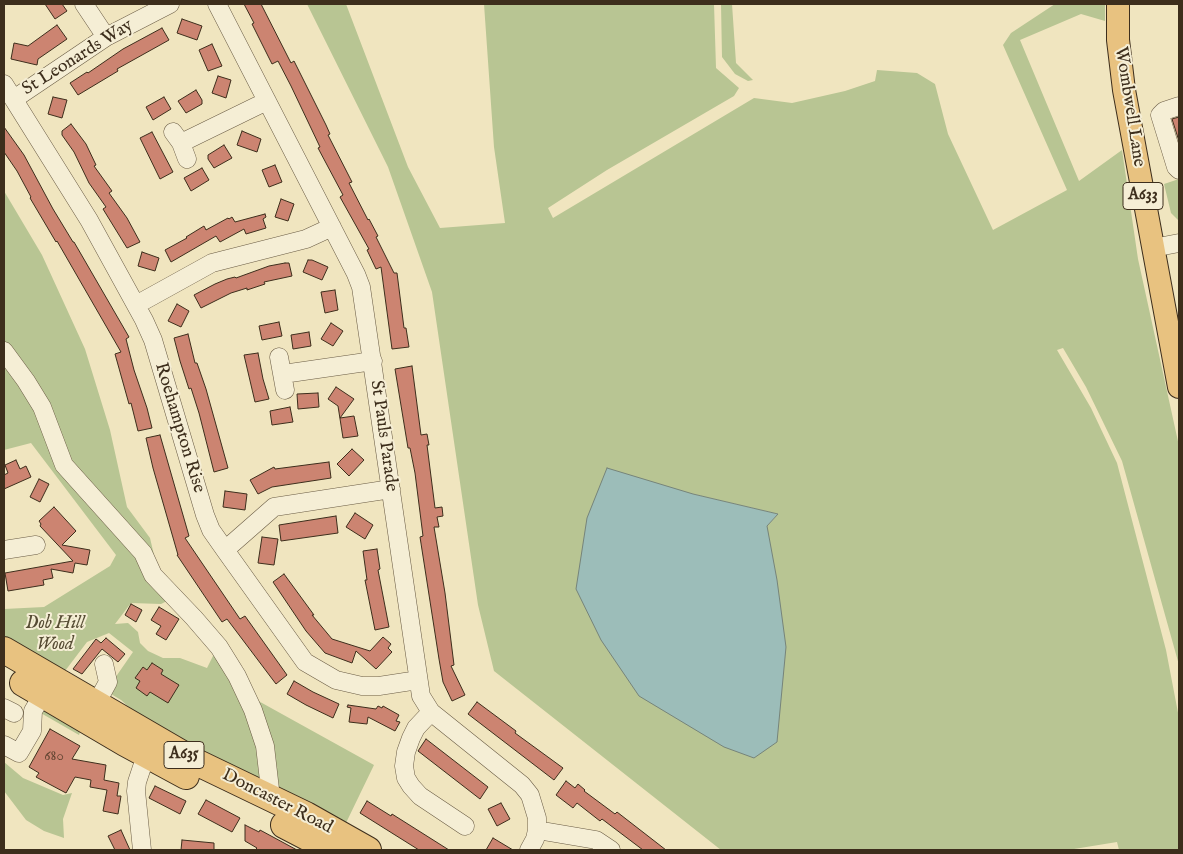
<!DOCTYPE html>
<style>
body{margin:0}
#map{position:relative;width:1183px;height:854px;overflow:hidden;background:#f0e5bf;font-family:"IM FELL English",serif}
canvas{display:block}
.frame{position:absolute;inset:0;border:5px solid #3d2e1c;pointer-events:none}
</style>
<div id="map">
<canvas width="1183" height="854"></canvas>
<div class="frame"></div>
</div>
<script>
const c = document.querySelector('canvas').getContext('2d');
c.lineJoin = 'round';
function fill(path, color) { c.fillStyle = color; c.fill(path, 'evenodd'); }
const poly = rows => new Path2D(rows.map(r => 'M' + r).join(''));
function strokePath(path, color, width, dash) { c.strokeStyle = color; c.lineWidth = width; c.lineCap = dash ? 'butt' : 'round'; c.setLineDash(dash || []); c.stroke(path); }
function write(font, color, halo, rows, align = 'center') {
  c.font = font + ' "IM FELL English",serif'; c.lineWidth = 4; c.setLineDash([]); c.textBaseline = 'middle'; c.strokeStyle = halo; c.fillStyle = color; for (const [text, x, y, turn = 0] of rows) {
    c.save(); c.translate(x, y); c.rotate((+turn || 0) * Math.PI / 180); c.textAlign = isNaN(turn) ? turn : align; if (halo) c.strokeText(text, 0, 0); c.fillText(text, 0, 0); c.restore();
  }
}
const green = poly([
 [307,4,346,4,408,167,440,228,505,223,494,147,484,4,714,4,716,68,739,88,734,96,607,170,548,208,553,218,754,98,792,103,845,91,875,81,877,70,917,73,935,84,948,134,993,230,1067,190,1003,45,1011,33,1055,4,1105,4,1105,21,1081,14,1020,40,1079,181,1122,150,1138,259,1179,446,1179,665,1122,461,1086,387,1063,348,1057,350,1091,408,1117,463,1166,650,1179,718,1179,850,1119,850,1117,842,1074,849,1074,850,721,850,494,671,478,605,432,292,388,167],
 [693,494,778,514,767,526],
 [721,4,732,4,736,63,753,80,748,81,735,74,722,57],
 [1179,179,1179,221,1171,213,1164,184],
 [4,191,42,255,85,349,110,430,127,507,150,538,154,555,151,566,177,596,161,604,131,603,115,624,128,623,138,632,140,643,148,651,163,658,180,658,207,668,216,650,249,712,266,784,143,720,121,700,106,691,133,652,109,633,87,642,65,671,4,638,4,609,44,607,110,566,116,555,31,443,4,450],
 [253,698,374,765,345,825,274,788],
 [41,706,81,729,79,735,39,712],
 [4,762,23,778,63,795,72,793,63,819,64,838,44,831,26,820,4,791]
]);
const water = poly([
 [607,468,693,494,778,514,767,526,777,580,786,647,777,742,754,758,724,747,639,696,601,640,576,589,587,518,607,468]
]);
const building = poly([
 [45,4,62,4,67,11,55,19,45,4],
 [244,4,261,4,291,63,294,61,326,125,330,134,328,135,352,182,349,183,368,220,369,219,378,236,376,237,394,273,397,273,404,328,406,328,409,347,392,349,381,267,376,269,367,250,369,249,340,197,343,195,318,148,320,147,291,86,278,61,272,64,252,24,254,23,244,4],
 [182,19,202,26,197,40,177,33,182,19],
 [57,25,67,39,38,59,37,65,11,59,14,43,28,46,57,25],
 [162,28,169,40,117,69,118,71,78,95,70,83,87,72,88,73,123,49,162,28],
 [212,44,222,66,208,71,199,50,212,44],
 [218,76,231,80,226,98,212,93,218,76],
 [196,90,202,100,202,104,186,113,178,101,196,90],
 [53,97,67,100,62,118,48,114,53,97],
 [164,97,171,109,153,120,146,107,164,97],
 [1179,117,1179,141,1172,119,1179,117],
 [71,124,86,144,96,165,94,166,112,191,109,193,127,218,140,242,127,248,103,209,106,207,89,183,74,152,62,135,62,131,71,124],
 [4,127,24,155,53,209,73,242,74,242,129,337,126,339,134,370,147,408,152,428,138,431,131,403,129,404,115,354,121,352,57,241,56,242,30,198,31,197,17,171,4,152,4,127],
 [242,131,261,139,257,152,237,145,242,131],
 [152,132,173,172,160,179,140,138,152,132],
 [224,145,232,158,214,168,208,159,208,155,224,145],
 [275,165,282,182,269,187,262,170,275,165],
 [202,168,209,180,191,191,184,178,202,168],
 [281,199,294,204,288,221,275,217,281,199],
 [265,214,266,217,263,219,266,228,246,234,244,229,220,242,216,236,171,262,165,250,187,238,186,237,204,226,206,230,228,218,229,219,232,217,235,222,265,214],
 [142,252,159,258,155,271,138,266,142,252],
 [308,260,312,260,328,267,322,280,303,272,308,260],
 [285,263,289,263,292,276,264,282,265,284,247,290,247,288,231,293,201,308,194,295,215,284,227,279,235,277,236,278,269,266,285,263],
 [335,290,338,310,325,313,321,292,335,290],
 [177,304,189,311,181,327,168,321,177,304],
 [279,322,282,336,262,340,259,326,279,322],
 [331,323,343,331,333,346,321,339,331,323],
 [309,332,311,346,293,349,291,335,309,332],
 [188,334,195,363,197,363,206,389,228,468,214,472,199,413,191,388,189,389,180,361,174,338,188,334],
 [258,353,263,379,269,399,255,402,244,355,258,353],
 [412,366,421,435,427,434,429,445,427,445,435,508,442,507,443,516,437,517,439,527,434,527,445,593,454,665,451,666,465,695,452,701,443,682,439,659,420,537,423,536,415,473,410,448,408,448,395,369,412,366],
 [336,387,354,399,340,418,354,416,358,436,343,438,338,406,328,399,336,387],
 [318,393,319,407,298,409,297,394,318,393],
 [290,407,293,422,272,425,270,411,290,407],
 [160,435,189,536,185,538,240,619,245,616,287,675,276,684,227,619,222,622,177,555,178,555,153,468,146,438,160,435],
 [352,449,364,460,349,476,337,464,352,449],
 [16,460,20,469,26,466,31,477,4,489,4,475,8,473,5,465,16,460],
 [329,462,331,478,272,487,258,494,250,480,274,467,275,469,329,462],
 [39,479,49,484,40,502,30,497,39,479],
 [225,491,247,494,245,510,223,507,225,491],
 [54,507,76,531,62,545,90,550,87,565,75,563,73,573,51,569,53,578,43,580,44,585,8,591,5,573,73,561,40,526,41,524,39,521,54,507],
 [355,513,373,525,365,539,346,527,355,513],
 [336,516,338,533,281,541,279,525,336,516],
 [262,537,278,539,274,565,258,563,262,537],
 [377,549,380,569,378,570,389,627,375,630,365,580,367,580,363,551,377,549],
 [284,574,314,615,312,615,332,639,370,651,383,637,391,644,388,648,392,652,376,669,356,651,352,663,325,653,306,631,273,582,284,574],
 [131,604,142,610,136,622,125,615,131,604],
 [159,607,179,619,166,640,156,634,161,626,151,620,159,607],
 [106,638,125,654,118,662,102,649,82,674,73,669,96,639,101,643,106,638],
 [152,663,163,670,161,674,179,685,168,703,150,692,147,696,136,688,140,681,135,678,143,667,147,670,152,663],
 [294,681,313,692,339,704,333,718,306,705,287,694,294,681],
 [477,702,516,731,515,733,563,768,554,780,468,714,477,702],
 [348,705,376,709,378,706,382,708,383,706,399,715,396,721,400,722,395,731,368,717,367,724,349,722,351,708,347,707,348,705],
 [50,729,80,746,72,759,106,765,104,780,119,783,117,796,121,796,118,814,103,811,107,790,90,787,91,780,75,777,66,793,36,777,39,773,29,767,50,729],
 [426,739,488,787,480,799,418,751,426,739],
 [566,781,575,788,578,784,585,790,584,791,615,814,617,812,666,850,643,850,602,819,600,821,577,803,573,808,556,795,566,781],
 [155,786,186,801,180,814,149,798,155,786],
 [206,800,240,818,232,832,198,814,206,800],
 [367,801,391,816,392,814,449,850,419,850,360,813,367,801],
 [501,803,510,819,497,826,488,809,501,803],
 [245,825,259,832,260,830,297,850,255,850,257,848,245,841,245,825],
 [121,830,130,850,115,850,108,836,121,830],
 [493,838,513,850,486,850,493,838],
 [182,840,214,843,214,850,181,850,182,840]
]);
const minor = poly([
 [84,4,106,37],
 [217,4,356,274,361,287,421,696,431,712,522,785,530,795,537,818,537,830,535,839,529,850],
 [4,84,89,220,144,320,153,340,205,515,211,530,225,550,305,662,336,680,362,686,379,686,418,680],
 [14,99,106,37,170,4],
 [1179,106,1164,111,1160,115,1176,167,1179,170],
 [173,132,181,143,187,159],
 [181,143,267,101],
 [1153,248,1179,243],
 [136,305,212,263,306,239,332,227],
 [4,351,26,381,42,407,64,465,143,553,153,575,194,618,219,647,237,676,253,710,265,746,271,798],
 [279,357,285,390],
 [283,374,373,361],
 [4,550,36,545],
 [225,550,274,507,391,489],
 [96,704,108,682,104,664],
 [4,708,14,713],
 [431,712,416,728,411,738,406,752,404,766,406,778,411,786,420,796,465,826],
 [4,745,19,753,32,731,33,711,43,694],
 [537,830,596,840,611,850],
 [142,850,136,791,137,782,146,755]
]);
const major = poly([
 [1118,4,1118,40,1124,90,1179,387]
]);
const highway = poly([
 [4,650,198,763,306,815,368,850],
 [23,683,125,743,186,776],
 [284,825,332,850]
]);
const numberNames = [
 ["680",54,757]
];
const shields = [
 [1143,196,40],
 [184,755,40]
];
const shieldNames = [
 ["A633",1143,196],
 ["A635",184,755]
];
const streetNames = [
 ["St Leonards Way",78,58,-32],
 ["Wombwell Lane",1129,107,81],
 ["Roehampton Rise",179,428,73],
 ["St Pauls Parade",383,436,82],
 ["Doncaster Road",277,802,27]
];
const parkNames = [
 ["Dob Hill",55,624],
 ["Wood",55,645]
];
fill(green, '#b8c593');
fill(water, '#9cbdb9');
strokePath(water, '#76847a', 1);
fill(building, '#cc8471');
strokePath(building, '#3d2e1c', 1);
strokePath(minor, '#6a5c45', 19);
strokePath(major, '#3d2e1c', 24);
strokePath(highway, '#3d2e1c', 28);
strokePath(minor, '#f5eed5', 18);
strokePath(major, '#e8c280', 22);
strokePath(highway, '#e8c280', 26);
write('15px', '#614431', null, numberNames);
for (const [x, y, w] of shields) { const box = new Path2D(); box.roundRect(x - w / 2, y - 13.5, w, 27, 4); c.fillStyle = '#f5eed5'; c.fill(box); strokePath(box, '#3d2e1c', 1); }
write('bold 16px', '#3d2e1c', null, shieldNames);
write('18px', '#3d2e1c', '#f5eed5', streetNames);
write('italic 18px', '#564c34', '#f5eed5', parkNames);
</script>
